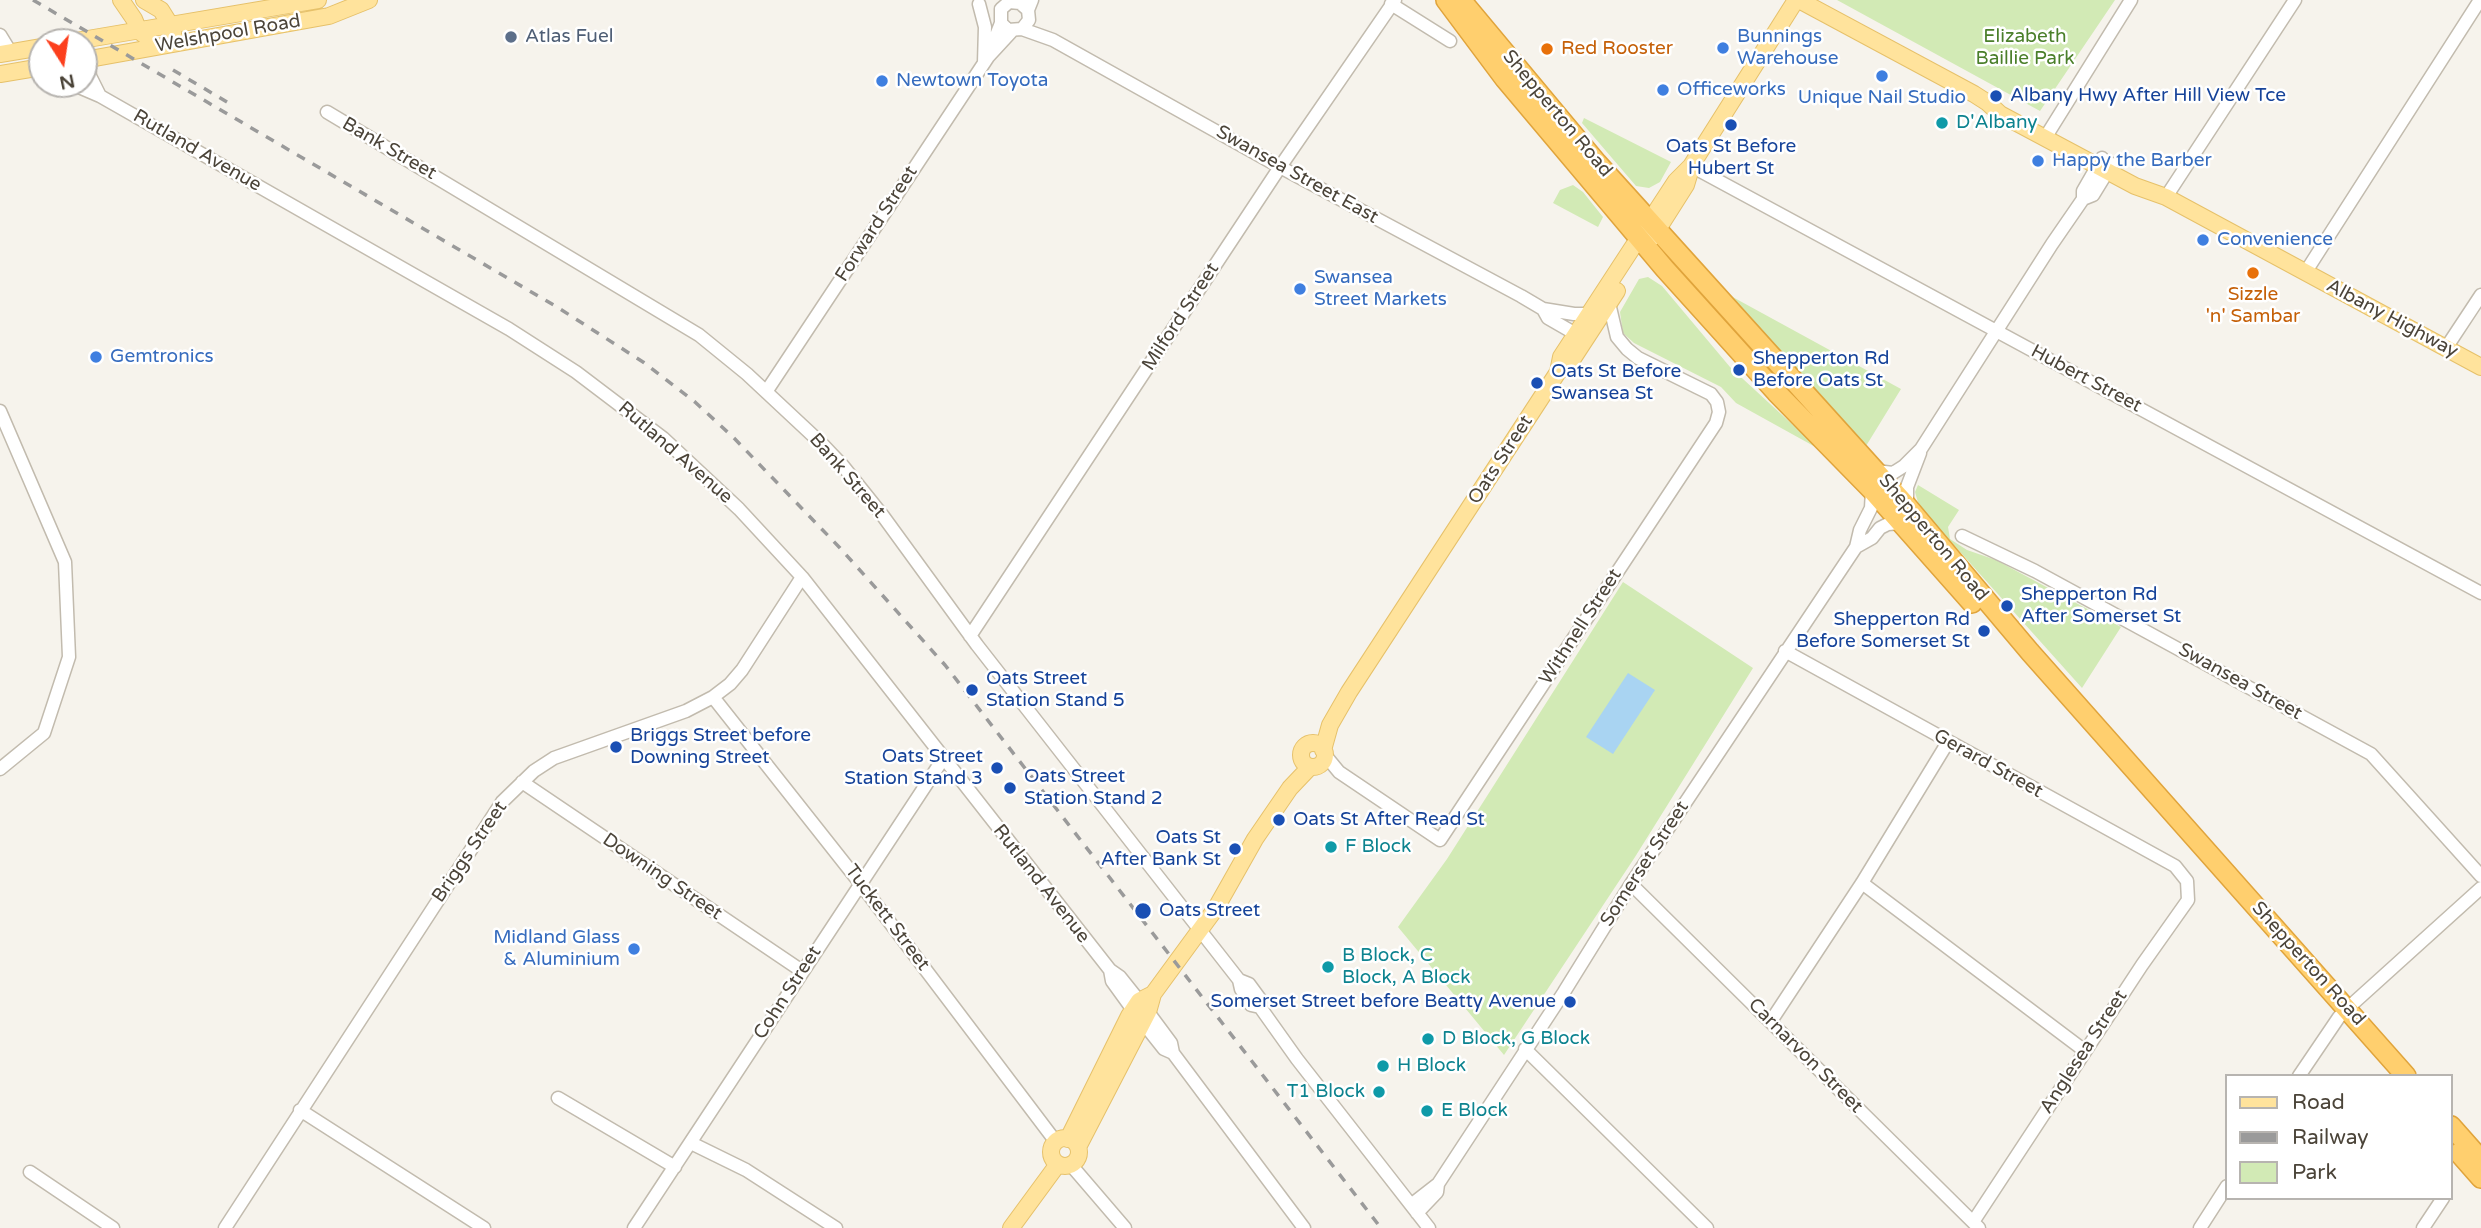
<!DOCTYPE html>
<style>
body{margin:0}
#map{position:relative;width:2481px;height:1228px;overflow:hidden;background:#f6f3ec;font-family:"Varela Round",sans-serif}
canvas{display:block}
.legend{position:absolute;left:2225px;top:1074px;width:228px;height:126px;box-sizing:border-box;background:#fff;border:2px solid #b7b4b0;margin:0;padding:9px 12px;list-style:none;font-size:21px;color:#4b4439}
.legend li{display:flex;align-items:center;gap:14px;height:35px}
.legend b{width:35px;border:2px solid #b7b4b0}
.north{position:absolute;left:28px;top:28px;width:70px;height:70px;box-sizing:border-box;background:#fff;border:2px solid #b7b4b0;border-radius:50%;rotate:168deg;font-size:19px;font-weight:700;line-height:28px;text-align:center;color:#4b4439}
.north::after{content:'';display:block;margin:auto;width:24px;height:32px;background:#fc3f1d;clip-path:polygon(50% 0,100% 100%,50% 72%,0 100%)}
</style>
<div id="map">
<canvas width="2481" height="1228"></canvas>
<ul class="legend">
<li><b style="height:9px;background:#ffe39c"></b>Road</li>
<li><b style="height:9px;background:#9a9a9a"></b>Railway</li>
<li><b style="height:19px;background:#d2eab5"></b>Park</li>
</ul>
<div class="north">N</div>
</div>
<script>
const c = document.querySelector('canvas').getContext('2d');
c.lineJoin = 'round';
function fill(path, color) { c.fillStyle = color; c.fill(path, 'evenodd'); }
const poly = rows => new Path2D(rows.map(r => 'M' + r).join(''));
function strokePath(path, color, width, dash) { c.strokeStyle = color; c.lineWidth = width; c.lineCap = dash ? 'butt' : 'round'; c.setLineDash(dash || []); c.stroke(path); }
function write(font, color, halo, rows, align = 'center') {
  c.font = font + ' "Varela Round",sans-serif'; c.lineWidth = 5; c.setLineDash([]); c.textBaseline = 'middle'; c.strokeStyle = halo; c.fillStyle = color; for (const [text, x, y, turn = 0] of rows) {
    c.save(); c.translate(x, y); c.rotate((+turn || 0) * Math.PI / 180); c.textAlign = isNaN(turn) ? turn : align; if (halo) c.strokeText(text, 0, 0); c.fillText(text, 0, 0); c.restore();
  }
}
const green = poly([
 [1837,0,2115,0,2040,111],
 [1584,118,1671,162,1660,182,1649,188,1636,186,1582,123],
 [1573,185,1583,192,1603,217,1598,227,1553,203,1560,190],
 [1648,277,1662,286,1730,367,1819,449,1736,403,1721,387,1634,343,1623,333,1620,312,1639,279],
 [1729,295,1901,389,1866,446],
 [1918,485,1959,510,1948,527,1950,539,1967,550,1996,560,2121,627,2082,688,1919,506,1915,492],
 [1623,582,1753,668,1635,857,1504,1055,1398,927,1447,859]
]);
const water = poly([
 [1628,673,1655,690,1613,754,1586,737]
]);
const minor = poly([
 [979,4,985,27,984,63],
 [1391,4,1450,41],
 [1028,10,1020,3,1009,2,1001,9,1001,23,1008,30,1022,29,1029,20,1028,10,1032,0],
 [1022,29,1053,40,1280,167,1521,296,1543,309,1548,318,1581,337],
 [0,35,11,53],
 [988,56,1001,23],
 [92,58,89,64,90,76,100,96],
 [72,84,100,96,509,329,576,372,663,438,739,509,802,577,1110,970,1120,977,1148,1012,1171,1043,1173,1053,1304,1228],
 [327,112,699,335,747,374,823,445,843,466,883,516,977,645,1239,980,1241,989,1251,1005,1260,1007],
 [2045,138,2131,0],
 [1691,166,2481,593],
 [2166,197,2295,0],
 [2083,199,2083,191,2102,158],
 [2305,273,2480,0],
 [1543,309,1574,314,1588,314],
 [2446,348,2481,295],
 [766,392,988,57,1012,31],
 [0,411,65,562,69,657,44,733,0,769],
 [1876,471,1893,473,1904,466,1921,449,2052,244,2083,199,2093,195,2112,164],
 [1907,506,1907,487,1920,453],
 [1962,536,2035,571,2371,754,2481,876],
 [1856,547,1872,538,1880,528,1888,524,1901,523],
 [970,636,1280,167,1395,0],
 [1785,651,2175,866,2187,881,2188,900,2142,965,1973,1222],
 [713,697,860,883,1056,1142],
 [1325,755,1339,772,1440,840,1716,423,1719,412,1717,402,1711,394,1638,358,1627,349,1617,337,1609,303],
 [522,782,802,971],
 [1862,883,2085,1051],
 [1631,884,1979,1228],
 [1110,970,1112,981,1133,1010,1164,1049,1173,1053],
 [1239,980,1249,984,1260,999,1260,1007,1297,1059,1429,1228],
 [2348,1008,2481,888],
 [1771,1021,1862,883,1948,742],
 [1525,1049,1707,1228],
 [2299,1076,2339,1017],
 [558,1098,675,1167],
 [300,1110,484,1228],
 [691,1143,746,1170,836,1228],
 [1071,1165,1125,1228],
 [30,1172,113,1228],
 [1411,1205,1438,1184],
 [1417,1213,1437,1192,1438,1184,1564,992,1631,884,1856,547,1860,530,1871,508,1872,490],
 [225,1228,502,802,534,771,554,758,686,711,713,697,730,684,742,670,802,577],
 [634,1228,943,759],
 [2200,1228,2227,1186],
 [2423,1228,2443,1198]
]);
const major = poly([
 [121,0,134,19,139,31,147,37],
 [144,0,161,10,171,26,173,33],
 [1799,0,1974,94,1988,103,2000,114,2135,186,2166,197,2481,367],
 [70,42,318,0],
 [0,54,42,47],
 [84,60,329,16,369,0],
 [0,74,42,67],
 [1653,237,1686,185,1689,175],
 [1558,372,1570,363,1617,291],
 '1301 755a12 12 0 1 1 24 0a12 12 0 1 1-24 0Z',
 [1323,750,1330,725,1349,692,1558,372,1561,357,1676,181,1691,166,1796,0],
 '1051 1152a14 14 0 1 1 28 0a14 14 0 1 1-28 0Z',
 [1068,1139,1129,1016,1139,1001,1153,994],
 [1078,1147,1148,1012,1153,994,1216,908,1255,839,1290,788,1310,767],
 [1011,1228,1058,1164]
]);
const highway = poly([
 [1446,0,1505,79,1665,269,1776,392,1872,490,1972,603],
 [1461,0,1597,163,1907,506,2030,652,2406,1076],
 [2451,1126,2481,1160],
 [2459,1153,2481,1178]
]);
const rail = poly([
 [33,0,557,307,643,362,695,402,734,438,840,548,945,665,1381,1228],
 [173,70,227,102]
]);
const markers = [
 [511,37,7,"#5c6f8a"],
 [1723,48,7,"#3f7fe0"],
 [1547,49,7,"#e8710a"],
 [1882,76,7,"#3f7fe0"],
 [882,81,7,"#3f7fe0"],
 [1663,90,7,"#3f7fe0"],
 [1996,96,7,"#1a4fb4"],
 [1942,123,7,"#0f9aa8"],
 [1731,125,7,"#1a4fb4"],
 [2038,161,7,"#3f7fe0"],
 [2203,240,7,"#3f7fe0"],
 [2253,273,7,"#e8710a"],
 [1300,289,7,"#3f7fe0"],
 [96,357,7,"#3f7fe0"],
 [1739,370,7,"#1a4fb4"],
 [1537,383,7,"#1a4fb4"],
 [2007,606,7,"#1a4fb4"],
 [1984,631,7,"#1a4fb4"],
 [972,690,7,"#1a4fb4"],
 [616,747,7,"#1a4fb4"],
 [997,768,7,"#1a4fb4"],
 [1010,788,7,"#1a4fb4"],
 [1279,820,7,"#1a4fb4"],
 [1331,847,7,"#0f9aa8"],
 [1235,849,7,"#1a4fb4"],
 [1143,911,9,"#1a4fb4"],
 [634,949,7,"#3f7fe0"],
 [1328,967,7,"#0f9aa8"],
 [1570,1002,7,"#1a4fb4"],
 [1428,1039,7,"#0f9aa8"],
 [1383,1066,7,"#0f9aa8"],
 [1379,1092,7,"#0f9aa8"],
 [1427,1111,7,"#0f9aa8"]
];
const streetNames = [
 ["Welshpool Road",228,34,-10],
 ["Shepperton Road",1557,114,50],
 ["Bank Street",389,149,30],
 ["Rutland Avenue",197,151,30],
 ["Swansea Street East",1297,175,29],
 ["Forward Street",877,224,-57],
 ["Milford Street",1181,317,-57],
 ["Albany Highway",2392,319,28],
 ["Hubert Street",2086,379,28],
 ["Rutland Avenue",675,453,41],
 ["Oats Street",1501,460,-57],
 ["Bank Street",847,476,49],
 ["Shepperton Road",1933,538,50],
 ["Withnell Street",1581,627,-57],
 ["Swansea Street",2240,682,29],
 ["Gerard Street",1988,764,29],
 ["Briggs Street",470,852,-56],
 ["Somerset Street",1645,864,-57],
 ["Downing Street",662,877,34],
 ["Rutland Avenue",1041,884,52],
 ["Tuckett Street",887,918,53],
 ["Shepperton Road",2308,964,48],
 ["Cohn Street",788,993,-57],
 ["Anglesea Street",2084,1052,-57],
 ["Carnarvon Street",1805,1056,45]
];
const serviceNames = [
 ["Atlas Fuel",525,37]
];
const shopNames = [
 ["Bunnings",1737,37],
 ["Warehouse",1737,59],
 ["Newtown Toyota",896,81],
 ["Officeworks",1677,90],
 ["Unique Nail Studio",1882,98,"center"],
 ["Happy the Barber",2052,161],
 ["Convenience",2217,240],
 ["Swansea",1314,278],
 ["Street Markets",1314,300],
 ["Gemtronics",110,357],
 ["Midland Glass",620,938,"right"],
 ["& Aluminium",620,960,"right"]
];
const parkNames = [
 ["Elizabeth",2025,37],
 ["Baillie Park",2025,59]
];
const foodNames = [
 ["Red Rooster",1561,49],
 ["Sizzle",2253,295,"center"],
 ["'n' Sambar",2253,317,"center"]
];
const transitNames = [
 ["Albany Hwy After Hill View Tce",2010,96],
 ["Oats St Before",1731,147,"center"],
 ["Hubert St",1731,169,"center"],
 ["Shepperton Rd",1753,359],
 ["Before Oats St",1753,381],
 ["Oats St Before",1551,372],
 ["Swansea St",1551,394],
 ["Shepperton Rd",2021,595],
 ["After Somerset St",2021,617],
 ["Shepperton Rd",1970,620,"right"],
 ["Before Somerset St",1970,642,"right"],
 ["Oats Street",986,679],
 ["Station Stand 5",986,701],
 ["Briggs Street before",630,736],
 ["Downing Street",630,758],
 ["Oats Street",983,757,"right"],
 ["Station Stand 3",983,779,"right"],
 ["Oats Street",1024,777],
 ["Station Stand 2",1024,799],
 ["Oats St After Read St",1293,820],
 ["Oats St",1221,838,"right"],
 ["After Bank St",1221,860,"right"],
 ["Oats Street",1159,911],
 ["Somerset Street before Beatty Avenue",1556,1002,"right"]
];
const cultureNames = [
 ["D'Albany",1956,123],
 ["F Block",1345,847],
 ["B Block, C",1342,956],
 ["Block, A Block",1342,978],
 ["D Block, G Block",1442,1039],
 ["H Block",1397,1066],
 ["T1 Block",1365,1092,"right"],
 ["E Block",1441,1111]
];
fill(green, '#d2eab5');
fill(water, '#a9d4f2');
strokePath(minor, '#c2bbae', 15);
strokePath(major, '#e6c16a', 18);
strokePath(highway, '#e0a43c', 22);
strokePath(minor, '#fff', 12);
strokePath(major, '#ffe39c', 16);
strokePath(highway, '#ffcf6e', 19);
strokePath(rail, '#9a9a9a', 3.5, [9, 9]);
for (const [x, y, r, color] of markers) { const dot = new Path2D(); dot.arc(x, y, r, 0, 2 * Math.PI); c.fillStyle = color; c.fill(dot); strokePath(dot, '#fff', 2.5); }
write('19px', '#4b4439', '#fff', streetNames);
write('19px', '#4e5e75', '#fff', serviceNames, 'left');
write('19px', '#366cbe', '#fff', shopNames, 'left');
write('19px', '#4a7f2a', '#fff', parkNames);
write('19px', '#c56008', '#fff', foodNames, 'left');
write('19px', '#164399', '#fff', transitNames, 'left');
write('19px', '#0d838f', '#fff', cultureNames, 'left');
</script>
